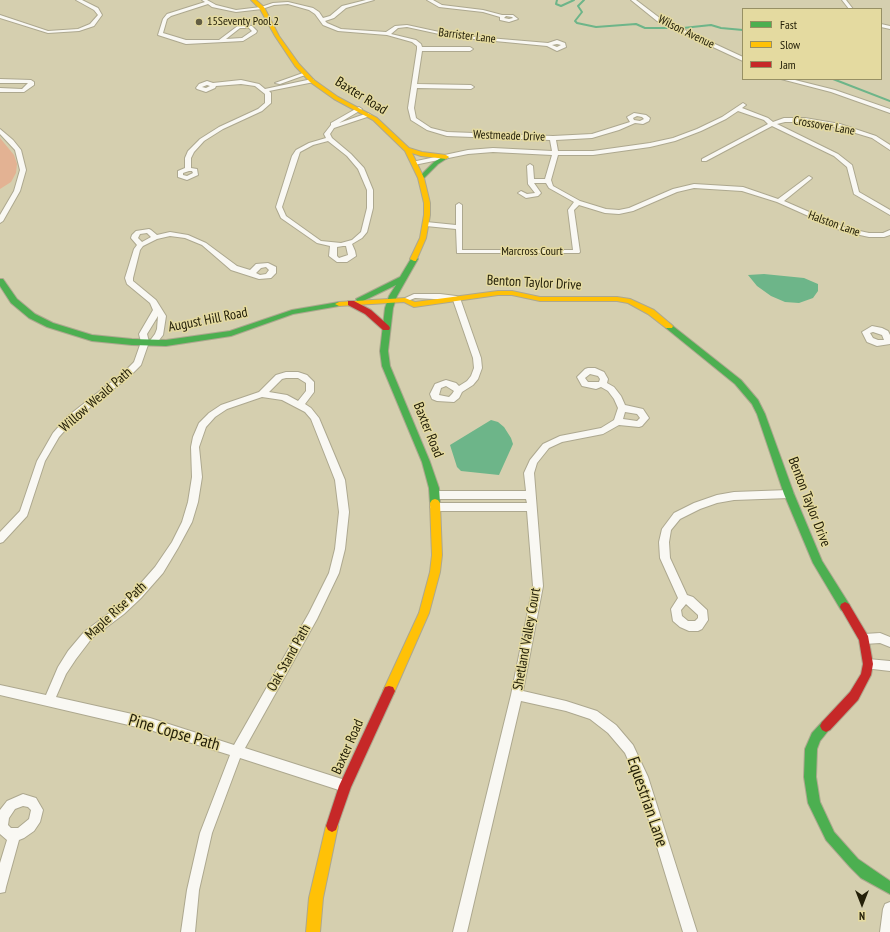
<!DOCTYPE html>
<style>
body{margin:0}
#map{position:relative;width:890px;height:932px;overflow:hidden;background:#d5cfaf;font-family:"PT Sans Narrow",sans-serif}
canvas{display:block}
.legend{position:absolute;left:742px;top:8px;width:140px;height:72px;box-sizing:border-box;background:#e4daa0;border:1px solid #979064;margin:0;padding:5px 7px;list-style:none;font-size:12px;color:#242009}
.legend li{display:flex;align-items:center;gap:8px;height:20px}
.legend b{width:20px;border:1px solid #979064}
.north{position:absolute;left:842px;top:884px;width:40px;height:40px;-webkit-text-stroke:3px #e4daa0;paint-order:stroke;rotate:180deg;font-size:11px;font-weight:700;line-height:16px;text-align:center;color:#242009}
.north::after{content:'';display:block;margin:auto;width:14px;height:18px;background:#242009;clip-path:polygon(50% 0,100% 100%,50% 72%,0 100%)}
</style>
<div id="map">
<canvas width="890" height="932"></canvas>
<ul class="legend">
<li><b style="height:5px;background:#4caf50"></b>Fast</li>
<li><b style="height:5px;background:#ffc107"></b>Slow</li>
<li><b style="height:5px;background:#c62828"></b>Jam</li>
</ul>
<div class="north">N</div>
</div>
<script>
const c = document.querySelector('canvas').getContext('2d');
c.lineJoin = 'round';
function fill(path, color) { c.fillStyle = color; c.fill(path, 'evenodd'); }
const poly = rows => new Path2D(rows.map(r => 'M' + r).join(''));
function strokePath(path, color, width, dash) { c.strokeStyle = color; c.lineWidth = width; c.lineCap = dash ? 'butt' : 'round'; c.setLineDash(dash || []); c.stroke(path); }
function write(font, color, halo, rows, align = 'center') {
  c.font = font + ' "PT Sans Narrow",sans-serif'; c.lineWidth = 3; c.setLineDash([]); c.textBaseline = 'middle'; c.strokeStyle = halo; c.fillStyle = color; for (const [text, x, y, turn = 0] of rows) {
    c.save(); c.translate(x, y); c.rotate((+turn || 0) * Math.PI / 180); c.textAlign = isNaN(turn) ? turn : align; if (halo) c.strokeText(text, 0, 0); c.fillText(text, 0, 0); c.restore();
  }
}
const green = poly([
 [0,138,14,155,17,164,16,173,11,182,0,189]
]);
const water = poly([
 [764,274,804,278,818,284,818,291,813,298,799,303,785,302,771,296,757,286,748,275],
 [491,420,498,422,504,427,511,438,513,444,499,475,461,471,457,467,450,445]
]);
const stream = poly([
 [557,0,556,4,561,6,574,0],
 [584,0,578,6,582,12,575,21,577,23,596,27,636,24,645,28,668,28],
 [683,28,711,25,721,28,743,30],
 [833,79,890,101]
]);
const street = poly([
 [76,0,82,0,98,8,102,15,94,26,79,31,48,33,0,18,0,15,48,31,78,29,90,24,98,15,94,10,76,0],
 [202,0,207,0,216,5,236,10,261,7,273,3,288,2,313,8,319,12,323,18,330,16,342,6,366,0,374,0,346,8,334,18,325,21,327,23,341,29,386,32,395,26,407,25,453,35,548,43,557,40,565,43,566,47,557,51,547,46,453,37,407,27,398,28,391,34,416,40,421,44,422,47,470,47,473,49,470,51,422,51,417,84,471,85,474,87,471,89,417,88,414,108,416,118,431,128,447,132,553,136,592,134,630,122,627,117,634,113,646,115,650,118,649,121,643,124,635,123,619,130,592,138,556,140,558,151,593,151,650,143,673,138,697,129,722,117,743,103,746,105,742,108,768,118,773,122,784,118,805,118,840,124,876,136,890,145,890,150,872,138,839,128,805,122,785,122,777,124,838,154,852,165,859,192,890,210,890,215,854,194,847,167,834,156,772,126,706,161,702,161,702,159,768,124,764,120,738,111,726,119,701,131,675,141,650,147,593,155,558,155,551,180,553,186,580,201,606,209,619,210,629,208,673,189,694,184,743,187,778,199,809,176,812,178,811,179,784,201,846,228,869,233,883,233,890,230,890,235,884,237,869,237,842,231,777,202,742,191,694,188,677,192,633,211,619,214,605,213,579,205,574,210,580,252,579,253,457,253,456,229,426,226,423,224,426,222,456,225,456,205,459,203,462,205,462,250,573,250,568,210,574,202,549,188,546,183,534,183,541,193,538,196,526,198,518,193,521,191,527,194,535,193,528,184,527,166,530,164,533,166,534,179,545,179,552,155,493,152,468,154,414,165,411,163,412,162,468,150,493,148,552,151,550,140,447,136,427,130,411,120,408,108,417,49,417,46,412,42,387,35,338,31,323,25,315,14,309,10,288,4,274,5,262,9,236,12,212,7,208,4,171,16,167,19,163,33,186,40,219,40,239,25,252,26,257,31,256,33,243,41,186,44,158,35,163,19,167,14,205,2,202,0],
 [240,28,249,28,252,31,242,38,226,39,240,28],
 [557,44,561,45,557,47,552,45,557,44],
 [637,116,642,117,644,119,640,121,634,120,633,118,637,116],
 [427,0,433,0,442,5,483,10,502,15,513,15,518,19,509,22,500,20,500,17,483,12,439,7,427,0],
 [506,16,512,17,513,18,509,19,504,18,506,16],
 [631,0,636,0,661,19,743,57,743,61,657,21,631,0],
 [842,0,846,0,853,9,849,9,842,0],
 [881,24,890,26,890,29,881,27,881,24],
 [303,73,308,74,280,84,275,83,303,73],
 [0,79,31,80,34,82,34,85,24,92,0,92,0,88,22,89,28,83,0,83,0,79],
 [312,79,314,80,314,82,269,91,271,93,271,103,262,111,223,129,204,141,194,152,191,158,191,168,197,169,198,175,187,180,178,177,178,171,185,168,185,158,188,151,200,139,219,127,258,109,265,103,265,94,255,86,241,84,216,86,215,88,206,92,197,89,196,88,199,84,207,81,213,83,241,80,259,84,265,89,312,79],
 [207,85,210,86,206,88,202,87,207,85],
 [189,171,192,171,193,173,187,176,183,175,183,173,189,171],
 [781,79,791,79,835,90,890,109,890,113,831,92,781,79],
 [359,107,362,109,361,110,339,123,368,113,371,115,370,116,334,128,330,134,332,138,351,154,364,168,373,190,373,208,367,232,362,238,352,244,355,251,356,256,347,262,337,262,329,256,330,246,317,243,281,218,276,207,292,156,296,150,309,143,326,138,324,134,331,125,331,123,359,107],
 [328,141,347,156,358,169,367,190,367,208,361,232,352,240,341,243,321,241,286,216,282,207,300,152,313,145,328,141],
 [343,246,346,246,348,255,339,258,337,256,337,247,343,246],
 [0,129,13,140,21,150,26,170,20,191,3,221,0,223,0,215,14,191,20,170,15,150,0,134,0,129],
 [149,229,151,230,157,235,170,232,188,235,206,243,237,266,250,270,256,264,268,263,276,267,276,273,271,278,259,279,231,270,202,245,185,238,170,236,157,239,143,246,140,250,133,278,133,281,156,300,166,316,163,335,156,344,150,344,149,342,155,334,157,329,158,316,147,334,149,342,141,365,130,376,74,420,59,437,45,461,27,516,3,542,0,543,0,532,20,511,37,461,53,433,68,416,124,372,134,362,141,342,139,334,153,310,150,303,127,284,125,278,134,249,137,245,131,238,132,235,136,231,149,229],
 [147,233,151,237,142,242,138,238,140,234,147,233],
 [266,267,269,270,266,274,260,275,256,273,261,268,266,267],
 [414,294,440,294,456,296,460,298,481,358,482,368,478,379,473,385,462,392,459,398,454,402,437,401,432,399,430,394,435,384,443,381,446,380,456,383,459,386,467,381,471,376,474,368,473,358,453,300,415,298,405,302,401,300,414,294],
 [446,386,454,391,452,394,449,397,439,395,441,388,446,386],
 [872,326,882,328,888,331,890,335,890,344,877,346,867,342,862,332,872,326],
 [873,332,882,335,884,340,878,340,873,338,870,333,873,332],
 [588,368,595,368,604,372,608,379,607,383,614,387,621,396,625,405,643,409,649,418,642,426,639,427,619,425,603,434,562,442,549,448,537,463,534,473,543,586,523,691,566,701,597,711,616,725,633,745,648,777,697,932,683,932,636,778,625,753,608,733,590,719,566,711,521,701,467,932,453,932,511,695,533,586,527,511,435,511,432,510,430,507,432,504,435,503,527,503,526,499,435,499,432,498,430,495,432,492,435,491,526,491,524,473,530,460,543,444,560,436,601,428,614,420,618,408,614,399,608,391,601,387,596,389,582,386,577,377,585,369,588,368],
 [590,374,598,376,600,379,599,382,588,382,585,378,590,374],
 [625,412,637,414,640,418,637,421,623,419,625,412],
 [286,372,298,372,307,375,314,382,314,392,305,404,311,408,319,418,345,480,349,512,345,549,339,573,317,619,245,748,345,780,349,782,351,786,349,790,345,792,240,758,212,833,199,890,195,932,181,932,187,890,200,833,230,755,150,730,0,695,0,685,46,695,58,667,68,651,84,632,116,608,133,592,155,567,172,542,182,522,188,502,192,477,191,447,193,437,199,423,209,413,221,405,259,392,276,375,286,372],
 [286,378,298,378,306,383,306,391,298,401,287,395,269,392,282,379,286,378],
 [262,397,282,400,305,412,311,419,335,480,339,512,335,549,329,573,309,613,234,745,150,718,56,697,66,674,76,659,92,638,124,614,141,598,163,573,178,548,192,522,198,502,202,477,199,447,206,427,215,417,227,409,262,397],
 [789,490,792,491,794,494,792,497,789,498,734,500,717,503,700,509,680,519,671,530,669,542,670,558,687,595,693,597,707,610,708,620,702,629,698,631,689,631,680,627,673,621,671,609,678,598,660,558,659,542,662,529,674,513,694,503,717,495,734,492,789,490],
 [686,604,698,615,698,618,695,621,688,621,682,616,681,610,686,604],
 [880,633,890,637,890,647,880,643,864,644,860,642,859,639,860,636,864,634,880,633],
 [868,659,890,661,890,671,864,668,863,664,864,660,868,659],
 [23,794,36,798,43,810,40,822,34,831,24,838,19,840,6,887,5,892,0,893,0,863,7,840,0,834,0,810,7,801,23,794],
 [23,806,28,807,31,810,29,819,18,828,11,828,8,825,9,818,15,809,23,806],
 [890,902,890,932,880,932,883,909,885,904,890,902]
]);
const fast = poly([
 [444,156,449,157,438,164,423,179,419,179,419,177,434,162,444,156],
 [412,257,414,257,418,259,397,296,393,308,388,351,390,366,430,462,439,488,440,503,438,506,435,507,432,506,430,503,429,488,422,462,382,366,380,351,385,308,389,296,396,285,363,301,357,301,356,299,400,277,412,257],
 [0,279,3,279,17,299,35,314,53,323,92,335,132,339,166,340,230,331,292,310,339,302,343,304,339,306,293,314,231,336,166,346,132,345,92,341,47,327,29,318,11,303,0,286,0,279],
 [669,323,741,380,758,400,765,414,794,494,822,561,849,604,850,607,849,610,845,612,841,610,813,563,784,494,757,414,752,404,735,384,666,328,665,326,669,323],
 [826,720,830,722,832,726,820,741,817,749,816,777,820,802,834,832,858,859,871,868,890,881,890,894,861,878,850,867,826,840,808,803,804,777,805,749,812,733,822,722,826,720]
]);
const slow = poly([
 [251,0,256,0,264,7,279,36,299,64,314,80,338,97,377,118,409,148,422,152,446,155,449,157,446,159,421,156,412,153,424,178,430,203,430,215,426,238,416,261,414,261,410,259,420,238,424,215,424,203,418,178,405,151,373,120,334,99,310,82,295,66,275,36,260,9,251,0],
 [498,291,512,291,540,297,617,297,630,299,654,310,673,326,672,328,666,328,648,314,628,303,617,301,540,301,512,295,498,295,414,307,404,302,339,306,335,304,339,302,405,298,415,302,498,291],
 [435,499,438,500,440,503,442,555,440,572,429,613,393,695,389,696,385,695,383,691,419,613,430,572,432,555,430,503,432,500,435,499],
 [332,820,336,822,338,826,323,898,320,932,306,932,309,898,326,826,328,822,332,820]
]);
const jam = poly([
 [348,301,354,301,371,310,389,326,390,328,389,330,383,330,365,314,348,305,348,301],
 [845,602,849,604,868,636,873,664,871,675,858,700,830,730,826,732,822,730,820,726,822,722,850,692,861,674,863,664,859,640,840,607,841,604,845,602],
 [389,686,393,687,395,691,351,787,336,830,332,832,328,830,326,826,339,786,385,687,389,686]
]);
const markers = [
 [199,22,4,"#625d43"]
];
const farPoinames = [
 ["15Seventy Pool 2",207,22]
];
const farStreetnames = [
 ["Wilson Avenue",686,32,26],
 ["Barrister Lane",467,36,7],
 ["Crossover Lane",824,126,10],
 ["Westmeade Drive",509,136,2],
 ["Halston Lane",834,224,20],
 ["Marcross Court",532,252]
];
const streetNames = [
 ["Baxter Road",361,96,32],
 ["Benton Taylor Drive",534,283,3],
 ["August Hill Road",208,320,-11],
 ["Willow Weald Path",96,400,-41],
 ["Baxter Road",428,430,68],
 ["Benton Taylor Drive",809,502,69],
 ["Maple Rise Path",116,611,-43],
 ["Shetland Valley Court",527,639,-80],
 ["Oak Stand Path",289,658,-61],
 ["Baxter Road",348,747,-66]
];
const nearStreetnames = [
 ["Pine Copse Path",174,733,16],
 ["Equestrian Lane",647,802,71]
];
fill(green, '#e3b293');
fill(water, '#6db589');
strokePath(stream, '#6db589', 2);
strokePath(street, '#ada88f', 2);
strokePath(fast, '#ada88f', 2);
strokePath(slow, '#ada88f', 2);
strokePath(jam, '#ada88f', 2);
fill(street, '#f9f8f3');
fill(fast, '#4caf50');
fill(slow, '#ffc107');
fill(jam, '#c62828');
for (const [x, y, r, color] of markers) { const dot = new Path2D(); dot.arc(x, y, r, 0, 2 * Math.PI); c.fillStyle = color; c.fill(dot); strokePath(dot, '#e4daa0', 1.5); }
write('12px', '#242009', '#e4daa0', farPoinames, 'left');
write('12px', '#242009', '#e4daa0', farStreetnames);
write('14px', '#242009', '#e4daa0', streetNames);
write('17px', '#242009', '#e4daa0', nearStreetnames);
</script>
